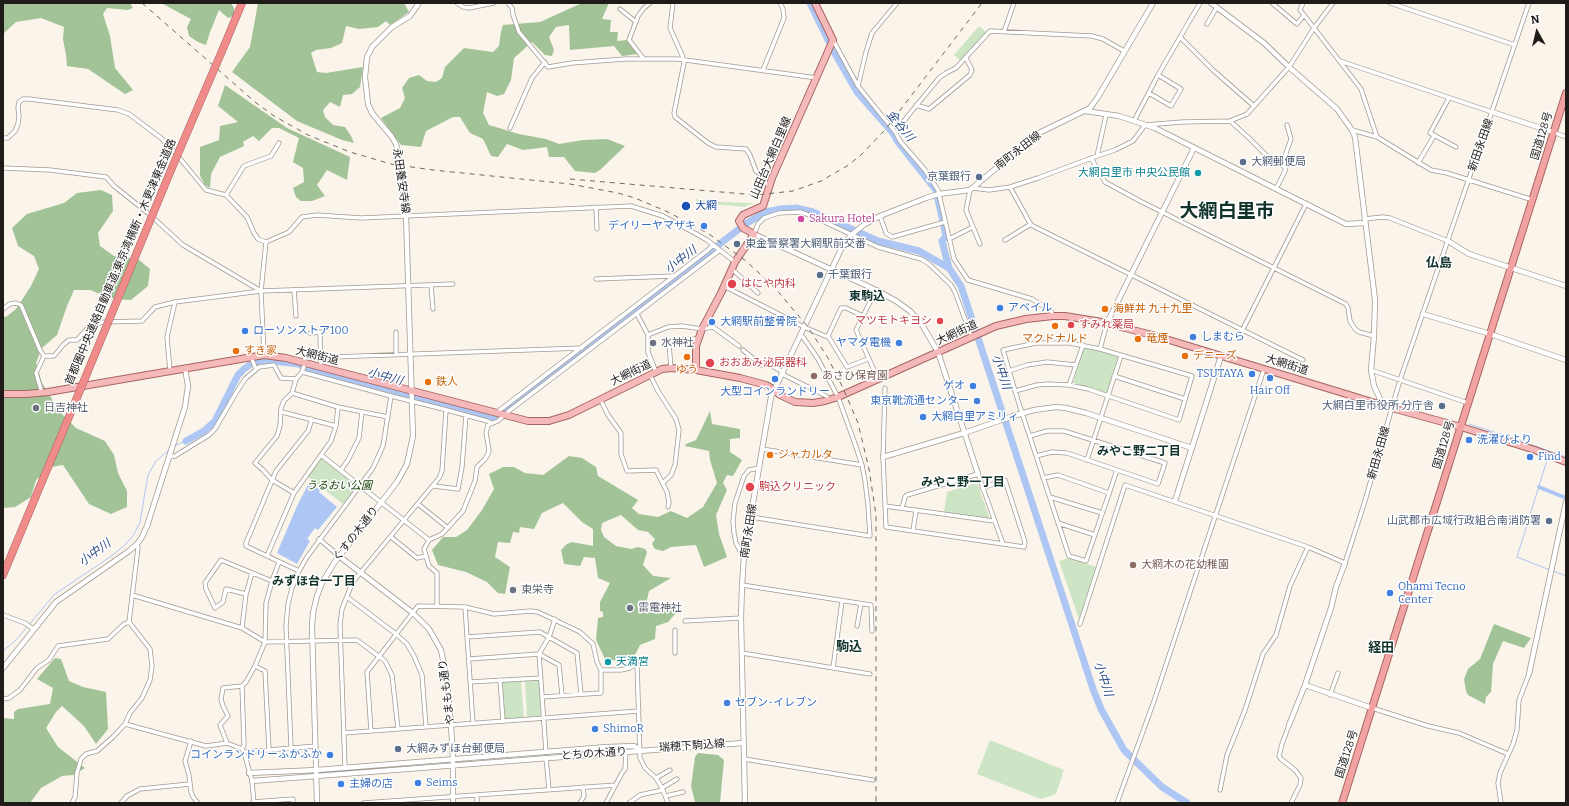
<!DOCTYPE html>
<meta charset="utf-8">
<style>
body{margin:0}
#map{position:relative;width:1569px;height:806px;overflow:hidden;background:#faf4ea;font-family:Bitter,serif}
canvas{display:block}
.frame{position:absolute;inset:0;border:4px solid #1e1b18;pointer-events:none}
.north{position:absolute;left:1517px;top:12px;width:40px;height:40px;-webkit-text-stroke:3px #fff;paint-order:stroke;rotate:352deg;font-size:11px;font-weight:700;line-height:16px;text-align:center;color:#1e1b18}
.north::after{content:'';display:block;margin:auto;width:14px;height:18px;background:#1e1b18;clip-path:polygon(50% 0,100% 100%,50% 72%,0 100%)}
</style>
<div id="map">
<canvas width="1569" height="806"></canvas>
<div class="frame"></div>
<div class="north">N</div>
</div>
<script>
const c = document.querySelector('canvas').getContext('2d');
c.lineJoin = 'round';
function fill(path, color) { c.fillStyle = color; c.fill(path, 'evenodd'); }
const poly = rows => new Path2D(rows.map(r => 'M' + r).join(''));
function strokePath(path, color, width, dash) { c.strokeStyle = color; c.lineWidth = width; c.lineCap = dash ? 'butt' : 'round'; c.setLineDash(dash || []); c.stroke(path); }
function write(font, color, halo, rows, align = 'center') {
  c.font = font + ' Bitter,"Noto Sans JP",serif'; c.lineWidth = 3; c.setLineDash([]); c.textBaseline = 'middle'; c.strokeStyle = halo; c.fillStyle = color; for (const [text, x, y, turn = 0] of rows) {
    c.save(); c.translate(x, y); c.rotate((+turn || 0) * Math.PI / 180); c.textAlign = isNaN(turn) ? turn : align; if (halo) c.strokeText(text, 0, 0); c.fillText(text, 0, 0); c.restore();
  }
}
const green = poly([
 [979,26,986,32,961,61,954,55],
 [697,199,721,202,754,203,744,207,695,202],
 [1084,346,1118,357,1107,393,1073,383],
 [321,458,357,486,343,504,307,476],
 [977,483,990,519,944,512,947,492],
 [1069,558,1096,567,1079,619,1059,561],
 [539,680,541,716,527,717,525,681],
 [521,681,524,718,505,719,502,682],
 [990,740,1064,770,1056,794,1041,799,977,774]
]);
const forest = poly([
 [3,3,130,3,133,8,128,10,107,8,103,14,110,36,115,68,133,90,125,94,88,69,67,66,66,55,63,39,64,27,41,18,16,22,3,34],
 [161,3,231,3,234,8,234,16,228,18,219,10,210,32,206,45,198,42,189,36,187,27,191,19],
 [258,3,404,3,409,12,390,25,386,21,378,27,359,29,346,26,342,43,331,48,316,50,311,53,317,72,326,73,363,67,360,87,352,94,343,95,340,107,330,102,323,110,325,117,333,125,345,127,351,136,354,143,342,140,297,121,232,72,250,47],
 [582,3,609,3,602,19,611,20,610,32,618,32,617,41,627,40,638,54,622,56,614,46,570,50,569,25,556,27,549,37,554,50,552,56,545,55,532,42,514,58,511,80,504,94,497,96,487,92,483,113,489,125,519,134,546,139,559,144,583,140,607,139,625,146,600,170,595,173,575,171,564,157,549,157,547,147,523,150,507,144,498,157,491,156,483,139,470,133,460,117,453,117,426,131,421,147,401,145,381,118,400,108,405,98,402,88,409,78,419,75,427,81,436,82,442,78,445,67,464,48,493,52,499,46,501,32,503,25,540,22],
 [225,85,287,128,350,157,347,180,327,170,317,185,325,196,312,201,301,201,296,197,293,188,304,182,303,168,293,162,299,138,279,128,272,128,259,141,253,136,243,142,244,146,220,157,211,174,210,188,205,185,200,176,200,147,219,140,220,126,238,122,218,106],
 [101,190,112,195,113,211,98,233,100,246,114,256,138,259,150,269,148,286,131,300,115,299,90,290,74,290,67,306,57,335,42,348,36,363,42,383,60,412,76,428,105,441,114,455,118,473,127,491,127,507,111,514,89,504,63,465,51,467,36,480,31,497,15,507,3,508,3,316,6,317,16,309,31,286,39,269,34,256,18,246,12,228,27,214,64,203,77,193],
 [710,411,712,424,740,429,740,438,730,439,730,452,742,460,733,476,727,475,723,483,727,490,716,515,719,534,727,557,704,567,696,545,671,547,663,551,655,549,652,544,655,539,648,532,638,530,621,515,602,523,601,530,604,537,616,546,631,549,638,547,645,549,647,552,643,565,653,576,671,578,649,591,646,604,649,607,655,608,664,605,677,612,668,622,656,626,655,639,640,645,633,659,606,661,596,640,598,618,603,617,603,612,600,611,600,602,610,583,598,578,595,558,584,557,580,566,564,564,561,550,567,544,572,542,593,546,593,529,582,522,563,503,542,513,534,529,520,527,519,533,513,532,510,543,498,542,495,557,510,567,505,594,498,593,487,582,466,572,438,565,432,550,443,537,456,537,467,530,482,510,494,489,489,474,503,467,514,467,525,473,543,475,569,456,582,458,596,467,598,476,638,500,632,508,639,514,658,517,671,511,687,518,703,507,717,483,710,460,709,451,685,446,686,444,696,440],
 [1494,624,1531,638,1524,648,1503,641,1493,664,1491,692,1486,697,1485,704,1468,695,1466,691,1464,679,1468,669,1480,659],
 [55,658,61,659,69,681,83,687,106,692,108,729,96,744,84,726,62,706,56,712,46,728,58,747,85,768,73,775,62,776,41,788,30,803,3,803,3,718,14,719,14,712,18,709,50,704,53,688,37,679],
 [698,753,718,755,724,760,720,803,694,803,695,802,691,786,695,757]
]);
const water = poly([
 [309,483,320,490,319,492,337,507,318,530,315,528,307,539,310,541,297,564,277,553,297,506]
]);
const stream = poly([
 [1469,424,1521,441,1566,457],
 [174,446,186,441],
 [1548,457,1517,557,1550,570],
 [1553,571,1566,576],
 [3,651,16,640,55,594,110,557,124,546,133,536,140,522,148,475,156,461,170,449]
]);
const canal = poly([
 [1539,487,1566,498]
]);
const river = poly([
 [810,3,833,50,857,92,893,133,898,142,936,190,946,236,942,241,949,268],
 [186,441,204,431,215,421,238,375,244,369,251,364,265,360,299,364,307,368,494,417,747,223,766,212,781,209,796,208,813,212,878,241,919,251,949,268,961,286,1093,689,1101,709,1124,750,1162,787,1187,803]
]);
const minor = poly([
 [457,3,463,7,469,8,494,3],
 [508,3,512,8,513,15,519,32,548,67,572,63,625,59,678,59,817,78],
 [673,3,670,28,682,55,684,63,674,113,675,117,708,143,716,147,746,149,750,155,756,171,761,175,762,179,769,186],
 [1272,3,1297,24,1304,15],
 [1303,3,1300,10,1304,15,1361,89,1377,137],
 [1390,3,1515,45],
 [620,9,636,22],
 [1207,24,1217,7],
 [1004,32,1014,3],
 [1180,37,1214,71,1254,106],
 [833,40,858,86,896,133,900,141,925,170,938,190,954,259,968,280,1032,299,1051,311,1053,316],
 [643,58,629,40,638,16,644,8,650,3],
 [1340,61,1492,112],
 [763,70,784,18,783,9,780,3],
 [858,86,866,52,872,33,897,3],
 [1149,93,1171,106,1181,89,1158,75],
 [1449,98,1430,133,1456,147],
 [916,105,929,109,970,75,972,70,966,58],
 [1134,121,1158,75,1200,3],
 [1230,121,1249,138,1269,158,1285,167],
 [510,128,532,78,545,62],
 [1352,130,1377,137,1431,170,1447,173,1533,200],
 [1553,132,1566,137],
 [896,133,907,117,939,78,946,73,956,68,990,31,1092,36,1103,39,1124,51],
 [3,138,8,138,15,131,18,124,19,116,18,108,19,102,23,99,29,99,118,110,129,114,161,138,172,149,206,190,226,195,247,217,254,233,258,239,266,242,289,232,302,217,317,215,361,218,631,206,663,216,691,231,707,240,735,262],
 [1097,156,1106,115],
 [1091,158,1105,182,1140,201,1346,304,1348,308,1350,321,1355,329,1359,332,1374,336],
 [1418,163,1434,136],
 [3,168,50,170,106,177,114,186,148,213,183,245,261,291],
 [1010,187,1031,225,1303,360],
 [972,188,989,190,1010,187,1038,178,1097,156,1115,150,1133,141,1145,125,1182,122,1230,121,1247,114,1289,67,1314,28,1333,3],
 [1276,189,1285,171,1286,153,1291,139,1287,125],
 [970,190,966,210,980,244],
 [226,195,244,166,271,156,279,143],
 [596,207,597,229],
 [880,216,886,233,892,237,945,222],
 [1364,219,1383,217,1390,218,1448,241],
 [754,234,758,224,764,218,779,213,801,212,816,218,878,247,921,259,929,264,951,285,955,292,970,333],
 [949,239,973,227],
 [1005,240,1031,224],
 [732,269,758,293],
 [596,279,673,276],
 [431,285,433,309],
 [724,286,804,327,825,336,828,336],
 [294,290,296,316],
 [876,290,856,330,878,379],
 [3,309,10,304,16,303,21,305,40,350,44,356],
 [637,314,648,335,648,352,656,372],
 [863,316,846,308,841,308,828,336,847,367,868,359],
 [1242,331,1306,204],
 [396,332,396,354],
 [310,333,323,332],
 [320,333,321,367],
 [648,335,668,327,682,326,702,329,713,327,739,346],
 [684,339,698,339],
 [669,344,671,368],
 [1100,349,1107,323],
 [743,350,761,365,770,365,783,372],
 [264,355,261,291,266,242],
 [44,356,54,356,63,345,69,340,77,340,86,330,93,324,105,322,142,321,155,307,175,302,261,291,453,284],
 [251,357,256,369],
 [303,362,305,358,582,348],
 [1371,370,1468,403],
 [170,371,167,337,175,302],
 [1009,371,1027,365,1047,362,1076,365],
 [302,372,391,396,443,409,487,421,492,423],
 [782,374,826,396,830,400],
 [650,375,658,391,676,419,679,430,675,465,671,475,663,483],
 [1114,376,1185,399],
 [1069,385,1083,345],
 [885,388,883,457,886,527,1024,547,1025,542,1005,480,982,488],
 [1015,391,1037,385,1048,384,1069,385,1088,389,1179,420,1192,376,1100,349,1070,343,1036,343,1003,350,1015,391,1022,413,1069,556,1086,561,1117,470],
 [42,393,36,373,44,356],
 [292,393,338,407,388,417],
 [600,399,608,415,621,433,621,454,627,471,656,470,667,492,669,502,668,507],
 [282,412,336,426],
 [496,413,708,250,713,245],
 [1030,436,1047,431,1064,431,1165,463,1158,484,1067,453,1052,452,1036,456],
 [762,449,862,465],
 [321,455,429,540],
 [169,457,175,456,209,435,215,429,236,393,245,379,259,367,274,365,281,378,296,379],
 [1087,460,1121,356],
 [341,470,348,460,359,438,362,412],
 [1043,478,1058,475,1109,493],
 [434,486,458,489,462,467,466,415],
 [294,493,272,480,263,470,255,463,277,436,280,426,281,408,284,401,292,393,296,379,302,372,305,363],
 [1050,497,1102,513],
 [418,504,448,528],
 [885,506,994,521],
 [902,508,905,497,907,495,978,474,1003,544],
 [751,517,870,536,868,505,865,481,862,465,854,441,838,397,818,359,803,337,800,335],
 [1058,523,1095,535],
 [913,531,916,510],
 [391,537,417,558,426,556],
 [319,539,339,556],
 [267,556,294,493,331,441,336,426,338,407],
 [744,556,741,553,736,543,734,533,733,521,735,503,744,476,749,470,759,468],
 [299,571,246,546,246,543,276,471,308,431,312,419],
 [742,585,871,605,872,631],
 [246,594,226,589,223,602,215,608,206,589,205,583,221,560,272,581],
 [132,595,242,628,265,642,357,640,385,661,392,675,398,729],
 [347,597,396,634,407,644,414,656,422,675,426,727],
 [437,606,437,573,429,566,424,549,429,540,442,534,463,511,475,481,477,467,485,459,488,454,489,450,486,433,488,425,498,421,509,411,720,250],
 [465,607,473,723],
 [3,615,25,623,33,629],
 [685,621,741,618],
 [1080,624,1125,485,1308,547,1345,563,1364,504,1400,380,1529,3],
 [857,626,861,604],
 [242,628,246,594,252,573],
 [467,637,540,632,577,653,581,694],
 [675,653,675,630],
 [742,653,870,674],
 [469,659,539,654,559,665,562,695],
 [637,663,640,758,645,768,656,778,662,788,668,803],
 [255,666,265,671,269,750],
 [833,668,842,601],
 [601,670,621,670,630,668,637,663],
 [500,680,503,721],
 [470,682,541,678],
 [242,686,244,745,242,749],
 [1330,695,1338,673],
 [3,699,9,698,20,690,37,668,49,660,58,646,108,639,124,624,129,622],
 [1372,708,1428,726,1459,733,1508,754],
 [125,724,206,746,227,743,242,749,244,752,252,781,254,803],
 [1289,725,1282,744,1279,756,1281,759,1295,770,1301,778,1300,785,1291,803],
 [371,731,367,672,418,606,465,607,494,614,531,611,538,612,580,632,593,644,597,662,601,670,601,693,542,697],
 [344,733,639,711],
 [191,741,185,761,189,775,191,792,193,797,198,803],
 [227,743,220,725,228,716,223,706,221,699,223,688,242,686,246,682,255,666,265,642,266,603,272,581,279,562],
 [291,748,286,626,288,604,292,588,299,571,307,557,373,468,383,446,391,396],
 [244,752,316,746],
 [546,752,539,654,549,637,555,619],
 [546,758,549,789],
 [744,759,873,780],
 [345,768,340,625,342,609,351,586,356,578,439,478,442,471,446,410],
 [656,778,670,770],
 [662,788,677,779],
 [1220,790,1227,755,1245,710,1263,654,1276,635,1290,586,1308,547],
 [477,795,477,803],
 [666,796,683,792],
 [253,802,293,799,293,803],
 [72,803,75,797,77,773,81,759,86,754,97,751,113,737,125,724,130,713,142,698,150,680,152,666,150,649,129,622,138,548,137,544],
 [121,803,127,796,140,789,190,784],
 [363,803,616,785],
 [580,803,584,796,583,787],
 [606,803,622,773,625,769,626,751],
 [629,803,640,795,663,790],
 [1117,803,1154,701,1264,369],
 [1501,803,1498,783,1500,773,1513,744,1517,730,1519,700,1529,674]
]);
const tertiary = poly([
 [1211,3,1264,43,1289,67,1337,109,1352,130,1355,137,1375,300,1374,336,1371,370,1374,386,1383,405],
 [1085,111,1119,116,1155,128,1346,224,1365,223],
 [1492,112,1553,132],
 [754,234,876,290,896,301,910,311,921,323,938,352,978,474],
 [1448,241,1469,254,1566,286],
 [1423,314,1490,334,1566,360],
 [1107,323,1194,148],
 [883,457,964,433,1013,416,1034,410,1056,407,1066,408,1086,413,1192,448],
 [1175,501,1221,356],
 [339,556,413,613,429,629,441,650,446,674,451,725,453,759,453,803],
 [3,668,56,602,129,551,137,544,142,537,147,526,185,407,188,386,185,368],
 [1529,674,1566,502],
 [1305,685,1372,708],
 [1289,725,1305,685,1331,608,1336,587,1345,563],
 [249,773,317,770,607,747,634,746,640,750],
 [252,781,743,743],
 [317,803,312,627,313,613,317,596,322,583,334,563,397,482,407,464,413,436,406,215,398,153,396,144,392,137,372,113,368,104,365,77,367,57,372,47,392,27,410,16,419,3],
 [745,803,741,618,742,585,744,556,771,397,843,245,851,235,865,224,880,216,926,198,939,194,970,190,1037,134,1090,108,1098,97,1153,3]
]);
const primary = poly([
 [696,370,696,346,702,329,721,293,735,262,754,234,743,228,739,221,743,215,763,206,772,178,833,40,815,3],
 [3,394,27,394,48,392,264,355,286,358,528,421,549,421,569,415,650,375,662,369,671,368,696,370,740,378,766,385,774,390,780,395,795,402,813,403,825,401,838,397,996,326,1026,319,1053,316,1065,316,1102,322,1156,336,1392,408,1461,427,1535,450,1566,462]
]);
const trunk = poly([
 [1342,803,1566,93]
]);
const motorway = poly([
 [222,51,242,3],
 [3,575,76,400]
]);
const rail = poly([
 [142,3,255,102,274,116,308,135,350,152,391,164,433,170,570,184,618,193,635,198,668,212,709,234,746,261,775,288,808,327,828,358,843,388,858,423,869,469,876,515,876,803],
 [570,179,756,195,793,191,821,181,847,166,861,155,885,130,982,3]
]);
const motorwayBridge = poly([
 [76,400,171,170,222,51]
]);
const markers = [
 [1243,162,4,"#5c6f8a"],
 [1198,173,4,"#0f9aa8"],
 [979,177,4,"#5c6f8a"],
 [686,206,5,"#1a4fb4"],
 [801,219,4,"#d1479c"],
 [704,226,4,"#3f7fe0"],
 [737,244,4,"#5c6f8a"],
 [820,275,4,"#5c6f8a"],
 [732,284,5,"#e0444e"],
 [1000,308,4,"#3f7fe0"],
 [1105,309,4,"#e8710a"],
 [940,321,4,"#e0444e"],
 [712,322,4,"#3f7fe0"],
 [1071,325,4,"#e0444e"],
 [1055,326,4,"#e8710a"],
 [245,331,4,"#3f7fe0"],
 [1193,337,4,"#3f7fe0"],
 [1138,339,4,"#e8710a"],
 [653,343,4,"#6b7280"],
 [899,343,4,"#3f7fe0"],
 [236,351,4,"#e8710a"],
 [1185,356,4,"#e8710a"],
 [687,357,4,"#e8710a"],
 [710,363,5,"#e0444e"],
 [1252,374,4,"#3f7fe0"],
 [814,376,4,"#8d6e63"],
 [1270,378,4,"#3f7fe0"],
 [775,379,4,"#3f7fe0"],
 [428,382,4,"#e8710a"],
 [973,386,4,"#3f7fe0"],
 [977,401,4,"#3f7fe0"],
 [1442,406,4,"#5c6f8a"],
 [36,408,4,"#6b7280"],
 [923,417,4,"#3f7fe0"],
 [1469,440,4,"#3f7fe0"],
 [770,455,4,"#e8710a"],
 [1530,457,4,"#3f7fe0"],
 [750,487,5,"#e0444e"],
 [1549,521,4,"#5c6f8a"],
 [1133,565,4,"#8d6e63"],
 [513,590,4,"#6b7280"],
 [1390,593,4,"#3f7fe0"],
 [630,608,4,"#6b7280"],
 [608,662,4,"#0f9aa8"],
 [727,703,4,"#3f7fe0"],
 [595,729,4,"#3f7fe0"],
 [398,749,4,"#5c6f8a"],
 [330,755,4,"#3f7fe0"],
 [418,783,4,"#3f7fe0"],
 [341,784,4,"#3f7fe0"]
];
const streetNames = [
 ["国道128号",1542,136,-73],
 ["新田永田線",1481,145,-71],
 ["南町永田線",1018,151,-38],
 ["山田台大網白里線",771,158,-67],
 ["永田養安寺線",401,181,82],
 ["首都圏中央連絡自動車道;東京湾横断・木更津東金道路",121,262,-67],
 ["大網街道",957,333,-25],
 ["大網街道",317,356,14],
 ["大網街道",1287,365,17],
 ["大網街道",631,373,-26],
 ["国道128号",1444,445,-73],
 ["新田永田線",1379,453,-74],
 ["南町永田線",749,531,-81],
 ["くすの木通り",356,534,-52],
 ["やまもも通り",447,692,-97],
 ["瑞穂下駒込線",692,746,-4],
 ["とちの木通り",594,754,-4],
 ["国道128号",1347,754,-72]
];
const serviceNames = [
 ["大網郵便局",1251,162],
 ["京葉銀行",971,177,"right"],
 ["東金警察署大網駅前交番",745,244],
 ["千葉銀行",828,275],
 ["大網白里市役所 分庁舎",1434,406,"right"],
 ["山武郡市広域行政組合南消防署",1541,521,"right"],
 ["大網みずほ台郵便局",406,749]
];
const cultureNames = [
 ["大網白里市 中央公民館",1190,173],
 ["天満宮",616,662,"left"]
];
const transitNames = [
 ["大網",695,206]
];
const hotelNames = [
 ["Sakura Hotel",809,219]
];
const shopNames = [
 ["デイリーヤマザキ",696,226,"right"],
 ["アベイル",1008,308],
 ["大網駅前整骨院",720,322],
 ["ローソンストア100",253,331],
 ["しまむら",1201,337],
 ["ヤマダ電機",891,343,"right"],
 ["TSUTAYA",1244,374,"right"],
 ["ゲオ",965,386,"right"],
 ["Hair Off",1270,391,"center"],
 ["大型コインランドリー",775,392,"center"],
 ["東京靴流通センター",969,401,"right"],
 ["大網白里アミリィ",931,417],
 ["洗濯びより",1477,440],
 ["Find",1538,457],
 ["Ohami Tecno",1398,587],
 ["Center",1398,600],
 ["セブン-イレブン",735,703],
 ["ShimoR",603,729],
 ["コインランドリーふかふか",322,755,"right"],
 ["Seims",426,783],
 ["主婦の店",349,784]
];
const healthNames = [
 ["はにや内科",741,284],
 ["マツモトキヨシ",932,321,"right"],
 ["すみれ薬局",1079,325],
 ["おおあみ泌尿器科",719,363],
 ["駒込クリニック",759,487]
];
const foodNames = [
 ["海鮮丼 九十九里",1113,309],
 ["マクドナルド",1055,339,"center"],
 ["竜煙",1146,339],
 ["すき家",244,351],
 ["デニーズ",1193,356],
 ["ゆう",687,370,"center"],
 ["鉄人",436,382],
 ["ジャカルタ",778,455]
];
const worshipNames = [
 ["水神社",661,343],
 ["日吉神社",44,408],
 ["東栄寺",521,590],
 ["雷電神社",638,608]
];
const educationNames = [
 ["あさひ保育園",822,376],
 ["大網木の花幼稚園",1141,565]
];
const parkNames = [
 ["うるおい公園",339,486]
];
const waterNames = [
 ["金谷川",900,126,51],
 ["小中川",681,260,-37],
 ["小中川",1001,372,72],
 ["小中川",385,377,15],
 ["小中川",95,553,-36],
 ["小中川",1103,679,72]
];
const neighbourhoodNames = [
 ["東駒込",867,297],
 ["みやこ野二丁目",1139,452],
 ["みやこ野一丁目",963,483],
 ["みずほ台一丁目",314,582]
];
const quarterNames = [
 ["仏島",1439,263],
 ["駒込",849,647],
 ["経田",1381,648]
];
const townNames = [
 ["大網白里市",1227,212]
];
fill(green, '#cde5c5');
fill(forest, '#a2c398');
fill(water, '#adc6f3');
strokePath(stream, '#adc6f3', 1);
strokePath(canal, '#adc6f3', 4);
strokePath(river, '#adc6f3', 7);
strokePath(minor, '#a09a92', 5);
strokePath(tertiary, '#a09a92', 6);
strokePath(primary, '#a66462', 8);
strokePath(trunk, '#a66462', 8);
strokePath(motorway, '#a66462', 8);
strokePath(minor, '#fff', 3.5);
strokePath(tertiary, '#fff', 4.5);
strokePath(primary, '#f6b9b9', 6);
strokePath(trunk, '#f3a2a2', 6);
strokePath(motorway, '#f08b8a', 7);
strokePath(rail, '#6c6862', 1, [5, 5]);
strokePath(motorwayBridge, '#a66462', 8, []);
strokePath(motorwayBridge, '#f08b8a', 7);
for (const [x, y, r, color] of markers) { const dot = new Path2D(); dot.arc(x, y, r, 0, 2 * Math.PI); c.fillStyle = color; c.fill(dot); strokePath(dot, '#fff', 1.5); }
write('11px', '#1e1b18', '#fff', streetNames);
write('11px', '#4e5e75', '#fff', serviceNames, 'left');
write('11px', '#0d838f', '#fff', cultureNames, 'right');
write('11px', '#164399', '#fff', transitNames, 'left');
write('11px', '#b23c85', '#fff', hotelNames, 'left');
write('11px', '#366cbe', '#fff', shopNames, 'left');
write('11px', '#be3a42', '#fff', healthNames, 'left');
write('11px', '#c56008', '#fff', foodNames, 'left');
write('11px', '#5b616d', '#fff', worshipNames, 'left');
write('11px', '#785e54', '#fff', educationNames, 'left');
write('italic 11px', '#174104', '#fff', parkNames);
write('italic 12px', '#335088', '#fff', waterNames);
write('bold 12px', '#12332c', '#fff', neighbourhoodNames);
write('bold 13px', '#12332c', '#fff', quarterNames);
write('bold 19px', '#12332c', '#fff', townNames);
</script>
